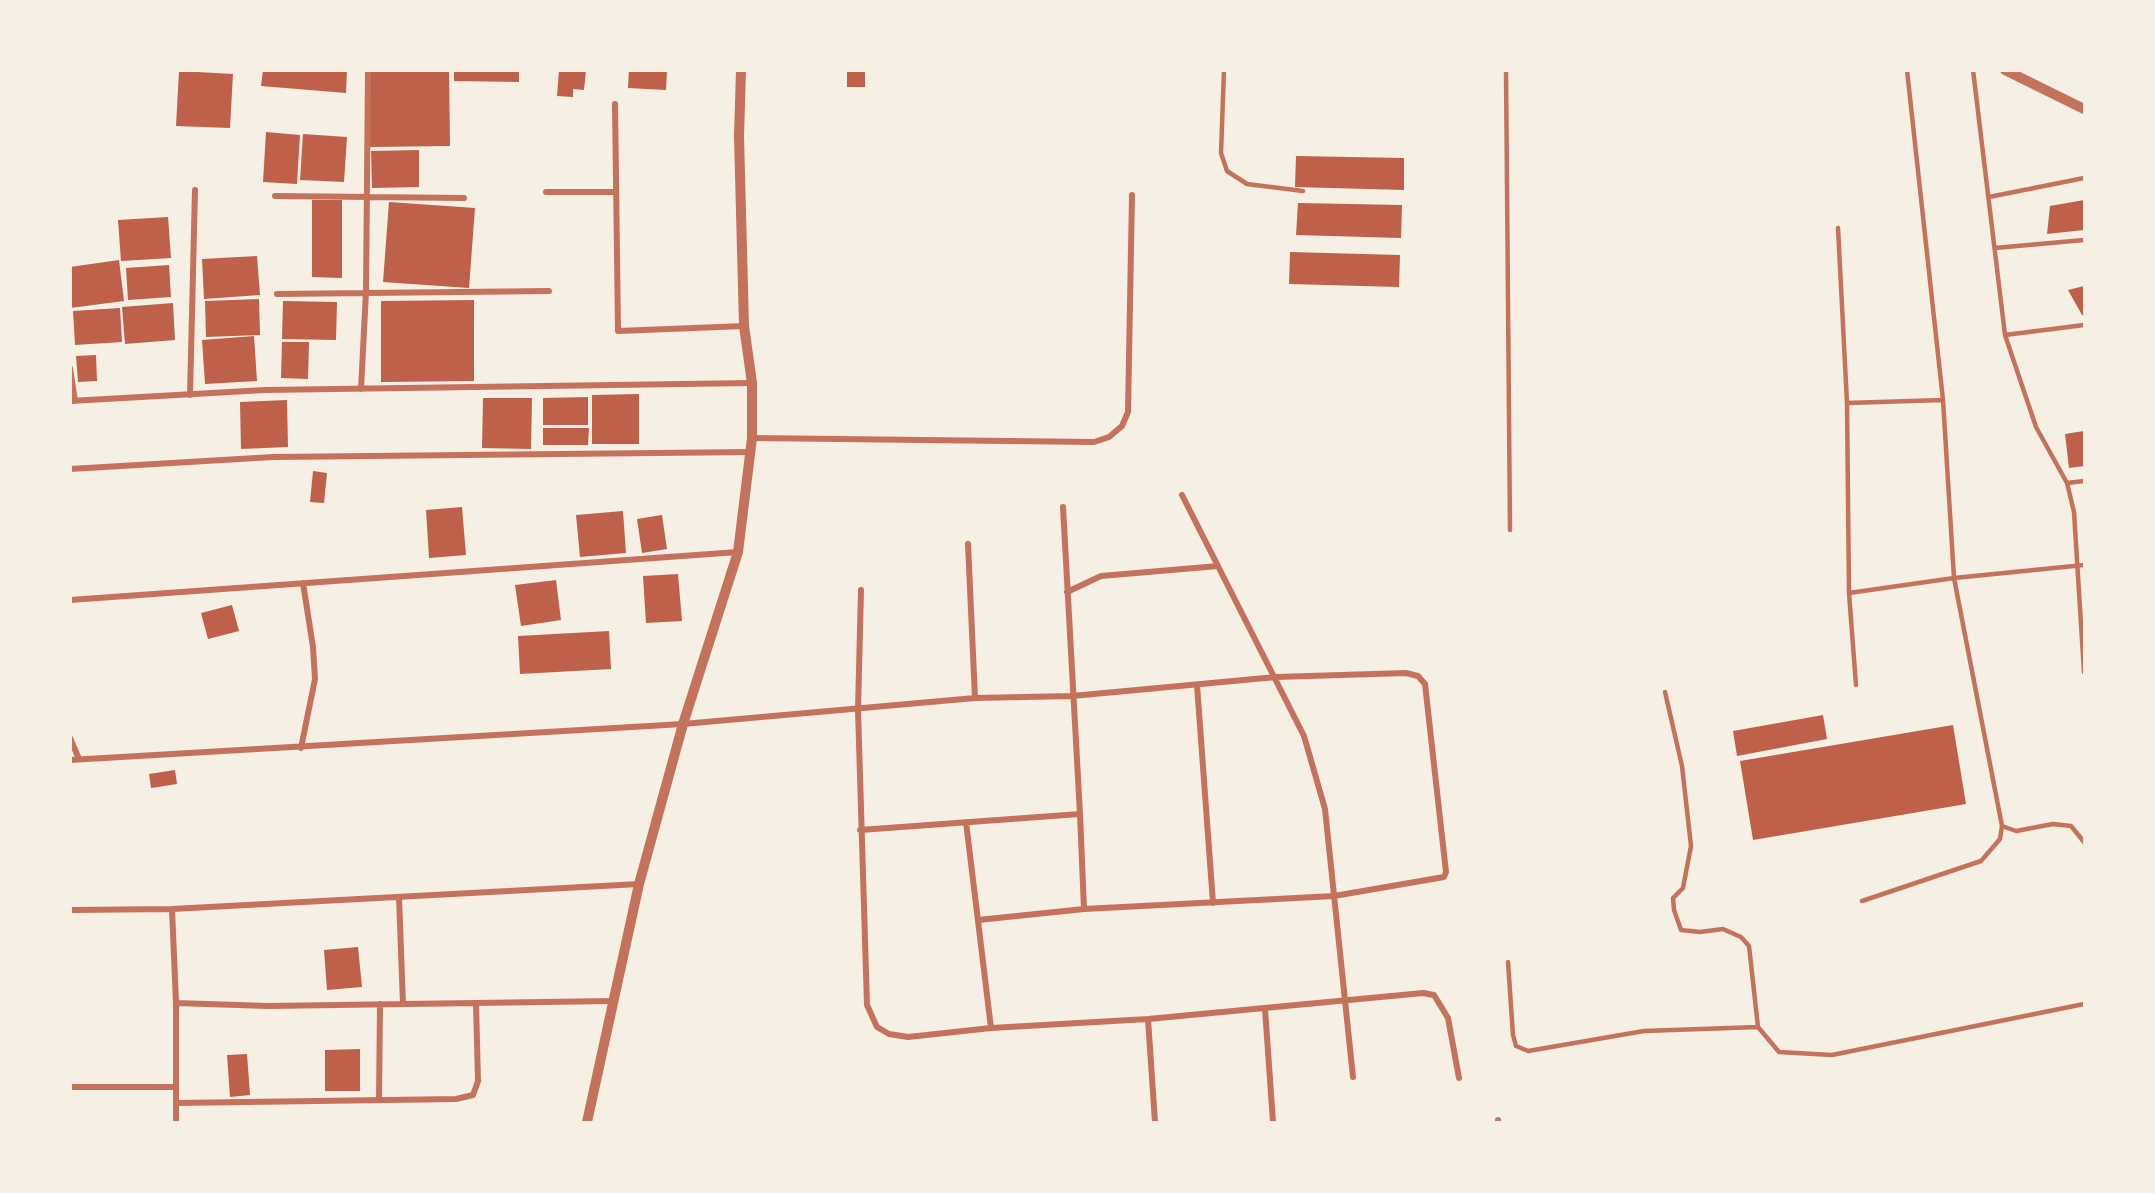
<!DOCTYPE html>
<style>
body{margin:0}
#map{position:relative;width:2155px;height:1193px;overflow:hidden;background:#f6efe4;font-family:"Nunito Sans",sans-serif}
canvas{display:block}
.frame{position:absolute;inset:0;border:72px solid #f6efe4;pointer-events:none}
</style>
<div id="map">
<canvas width="2155" height="1193"></canvas>
<div class="frame"></div>
</div>
<script>
const c = document.querySelector('canvas').getContext('2d');
c.lineJoin = 'round';
function fill(path, color) { c.fillStyle = color; c.fill(path, 'evenodd'); }
const poly = rows => new Path2D(rows.map(r => 'M' + r).join(''));
function strokePath(path, color, width, dash) { c.strokeStyle = color; c.lineWidth = width; c.lineCap = dash ? 'butt' : 'round'; c.setLineDash(dash || []); c.stroke(path); }
const building = poly([
 [263,70,347,70,346,93,261,86],
 [370,70,449,70,450,146,370,147],
 [454,70,519,70,519,82,454,81],
 [559,70,586,70,584,90,573,89,573,97,557,96],
 [629,70,667,70,666,90,628,88],
 [847,70,865,70,865,87,847,87],
 [179,71,233,74,230,128,176,126],
 [266,132,300,135,297,184,263,182],
 [303,134,347,137,344,182,300,180],
 [419,150,419,187,372,188,371,151],
 [1296,156,1404,158,1404,190,1295,187],
 [312,200,342,200,342,278,312,277],
 [2084,200,2084,230,2047,234,2050,206],
 [389,202,475,208,469,288,383,282],
 [1298,203,1402,205,1401,238,1296,235],
 [168,217,171,258,121,261,118,220],
 [1290,252,1400,255,1399,287,1289,284],
 [257,256,260,295,204,299,202,259],
 [119,260,124,301,70,308,70,267],
 [169,265,171,297,128,300,126,268],
 [2084,286,2084,315,2082,315,2068,290],
 [259,299,260,335,206,337,205,301],
 [474,300,474,381,381,382,381,301],
 [283,301,337,302,336,340,282,339],
 [173,303,175,340,125,344,122,307],
 [120,308,122,342,75,345,73,311],
 [254,336,257,381,205,384,202,340],
 [282,342,309,342,308,379,281,378],
 [96,355,97,381,78,382,76,356],
 [639,394,639,444,592,444,592,395],
 [588,397,588,425,543,425,543,398],
 [483,398,532,398,531,449,482,448],
 [287,400,288,447,241,449,240,402],
 [543,428,589,428,588,445,543,445],
 [2084,431,2084,466,2069,468,2065,434],
 [313,471,327,473,324,503,310,502],
 [462,507,466,555,429,558,426,510],
 [623,511,626,553,580,557,576,515],
 [662,515,667,549,642,553,637,519],
 [678,574,682,621,646,623,643,576],
 [556,580,561,620,521,626,515,585],
 [232,605,239,631,208,639,201,613],
 [609,631,611,669,520,674,518,636],
 [1823,715,1827,739,1737,756,1733,731],
 [1953,725,1966,804,1753,840,1740,761],
 [175,770,177,784,151,788,149,774],
 [358,947,362,987,327,990,324,950],
 [360,1049,360,1091,325,1091,325,1050],
 [247,1054,250,1095,230,1097,227,1055]
]);
const service = poly([
 [1224,70,1221,153,1227,171,1247,184,1303,191],
 [1506,70,1510,530],
 [1907,70,1943,400,1954,578,2002,826,2016,831,2053,824,2071,826,2084,842],
 [1973,70,2005,335,2036,427,2067,483,2074,512,2084,672],
 [1989,197,2084,178],
 [1838,228,1847,403,1849,593,1856,685],
 [1995,248,2084,240],
 [2005,335,2084,325],
 [1847,403,1943,400],
 [2067,483,2084,481],
 [1849,593,1954,578,2084,565],
 [1665,692,1682,766,1691,846,1683,888,1673,898,1674,910,1681,930,1700,932,1723,929,1741,937,1749,946,1758,1027],
 [1862,901,1981,861,2000,839,2002,826],
 [1508,962,1513,1035,1516,1046,1528,1051,1644,1031,1758,1027,1779,1052,1832,1055,2084,1004]
]);
const minor = poly([
 [615,104,618,331,744,326],
 [546,192,616,192],
 [275,196,464,198],
 [277,294,549,291],
 [70,368,75,401],
 [361,389,366,292,368,70],
 [190,395,195,190],
 [70,401,265,390,752,383],
 [752,438,1094,442,1109,437,1122,426,1128,412,1132,195],
 [70,469,273,457,751,452],
 [1182,495,1304,736,1325,809,1353,1077],
 [1063,507,1080,814],
 [968,544,975,698],
 [861,590,858,710,867,1005,877,1027,889,1034,908,1037,991,1028,1148,1019,1423,993,1434,995,1448,1018,1459,1078],
 [1067,592,1101,576,1218,566],
 [70,600,738,552],
 [1197,685,1213,903],
 [70,738,79,759],
 [301,748,315,679,313,647,303,583],
 [70,760,683,724,975,698,1072,696,1276,677,1406,673,1418,676,1425,684,1446,872,1444,877,1334,896,1084,909,978,920],
 [966,822,991,1028],
 [860,830,1080,814,1084,909],
 [399,897,403,1004],
 [172,909,176,1003,176,1122],
 [70,910,172,909,639,884],
 [176,1003,268,1006,612,1001],
 [1265,1009,1273,1122],
 [1148,1019,1155,1122],
 [70,1087,176,1087],
 [379,1100,380,1004],
 [176,1103,456,1099,473,1095,478,1081,476,1003],
 [1498,1122,1498,1120]
]);
const tertiary = poly([
 [2005,70,2084,109],
 [587,1122,639,884,683,724,738,552,752,438,752,383,744,326,739,136,741,70]
]);
fill(building, '#bf614a');
strokePath(service, '#c5725c', 4.5);
strokePath(minor, '#c5725c', 6);
strokePath(tertiary, '#c5725c', 10);
</script>
